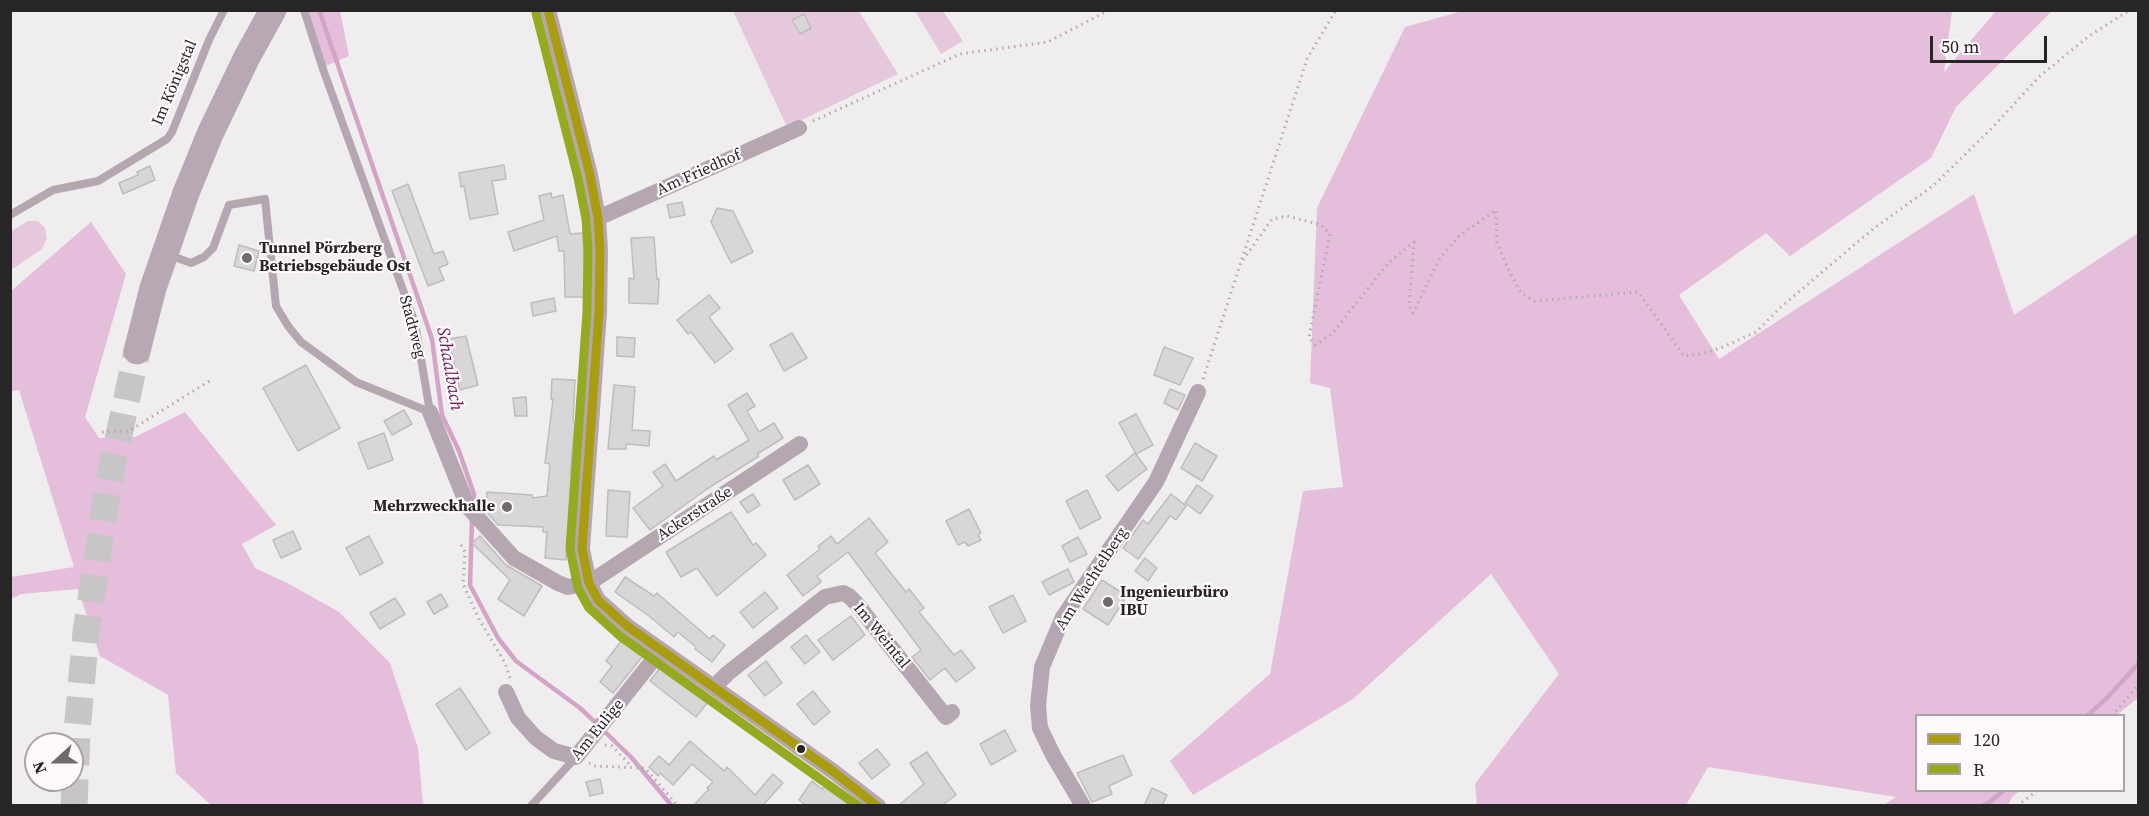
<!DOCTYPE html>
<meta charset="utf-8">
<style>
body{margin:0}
#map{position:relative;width:2149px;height:816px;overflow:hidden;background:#f0edef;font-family:"Source Serif 4",serif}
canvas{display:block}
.frame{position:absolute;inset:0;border:12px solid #272526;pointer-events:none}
.legend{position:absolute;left:1915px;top:714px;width:210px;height:78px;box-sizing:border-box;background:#fef9fc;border:2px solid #a8a4a6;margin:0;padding:8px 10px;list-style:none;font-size:18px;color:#272526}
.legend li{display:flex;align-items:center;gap:12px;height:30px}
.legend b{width:30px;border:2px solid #a8a4a6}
.north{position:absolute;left:24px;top:732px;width:60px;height:60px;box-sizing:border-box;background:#fef9fc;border:2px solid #a8a4a6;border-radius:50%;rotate:249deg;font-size:16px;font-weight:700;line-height:24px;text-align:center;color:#272526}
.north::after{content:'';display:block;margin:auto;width:21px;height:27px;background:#6d6b6c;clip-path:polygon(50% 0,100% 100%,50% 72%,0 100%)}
.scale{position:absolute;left:1930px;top:36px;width:117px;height:27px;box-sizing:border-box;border:3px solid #272526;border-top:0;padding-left:8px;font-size:18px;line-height:21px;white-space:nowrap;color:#272526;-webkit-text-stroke:4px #fef9fc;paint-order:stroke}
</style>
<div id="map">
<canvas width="2149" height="816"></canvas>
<div class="frame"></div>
<ul class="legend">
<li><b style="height:8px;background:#a99d0f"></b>120</li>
<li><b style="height:8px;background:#95aa20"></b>R</li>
</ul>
<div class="north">N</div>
<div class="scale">50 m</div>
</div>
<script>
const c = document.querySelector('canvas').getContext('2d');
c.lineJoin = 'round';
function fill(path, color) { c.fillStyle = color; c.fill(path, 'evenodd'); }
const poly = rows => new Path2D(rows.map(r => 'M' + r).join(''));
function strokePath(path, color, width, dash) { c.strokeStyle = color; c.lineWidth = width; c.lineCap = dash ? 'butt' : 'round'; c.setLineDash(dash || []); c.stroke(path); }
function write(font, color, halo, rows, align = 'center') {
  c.font = font + ' "Source Serif 4",serif'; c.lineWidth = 4.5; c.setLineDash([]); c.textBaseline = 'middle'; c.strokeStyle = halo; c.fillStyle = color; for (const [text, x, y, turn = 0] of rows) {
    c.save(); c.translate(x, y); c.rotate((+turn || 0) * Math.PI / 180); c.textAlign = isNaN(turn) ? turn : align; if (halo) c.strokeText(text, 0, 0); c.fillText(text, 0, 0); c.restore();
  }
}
const green = poly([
 [733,11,859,11,898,74,787,127],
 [915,11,943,11,963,41,941,54],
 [28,221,38,221,45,228,47,238,42,249,11,270,11,231]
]);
const forest = poly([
 [1466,10,1952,11,1944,72,1996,11,2052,11,1956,107,1931,158,1790,256,1766,233,1679,295,1719,359,1974,194,2014,315,2138,233,2138,698,2117,715,1916,716,1916,790,2020,791,2012,797,2008,805,1884,805,1896,797,1708,767,1686,805,1477,805,1475,784,1559,674,1491,574,1353,699,1193,795,1170,761,1270,674,1303,491,1343,487,1330,388,1310,383,1317,208,1405,27],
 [307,11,340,11,349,56,319,69],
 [91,222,126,274,85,417,99,438,135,437,185,412,276,525,242,544,255,568,289,584,339,612,390,663,418,748,423,805,211,805,176,773,168,695,100,656,78,589,21,594,11,599,11,577,74,567,19,390,11,391,11,291]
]);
const stream = poly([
 [319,10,432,339,442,415,459,451,474,494,473,505],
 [472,519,470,585,498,638,516,661,580,708,597,724],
 [2087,716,2106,699,2138,664],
 [603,730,631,757,672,806],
 [1982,806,1990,802,2004,790]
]);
const building = poly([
 [804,14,811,28,800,34,792,20,804,14],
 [504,165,506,179,492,181,498,214,470,219,464,186,461,187,459,173,504,165],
 [150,166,155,180,123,194,119,183,138,175,137,172,150,166],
 [408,184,434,254,443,251,448,264,439,268,444,280,428,286,392,191,408,184],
 [551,193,552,198,563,195,570,234,583,233,586,297,565,297,564,251,559,251,557,236,514,251,508,232,544,220,539,196,551,193],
 [682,202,685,215,670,218,667,205,682,202],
 [717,208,733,211,753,252,731,263,711,222,717,208],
 [654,237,657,279,659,279,658,304,629,303,629,278,634,279,631,238,654,237],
 [239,245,259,251,254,271,234,266,239,245],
 [709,295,720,308,709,317,733,349,715,363,691,332,688,334,677,320,709,295],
 [554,298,556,311,533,316,531,303,554,298],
 [792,333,807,358,784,371,770,345,792,333],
 [466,336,478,385,460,390,449,339,466,336],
 [617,337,635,338,634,357,617,356,617,337],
 [1164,347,1193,358,1180,385,1154,375,1164,347],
 [306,365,340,428,298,451,263,388,306,365],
 [552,379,575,380,573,422,575,423,570,474,571,474,566,560,545,558,547,532,543,532,543,527,498,525,486,511,487,492,532,495,533,498,547,496,550,464,545,463,553,399,551,399,552,379],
 [614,385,635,387,632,430,650,431,649,446,626,444,626,449,608,449,614,385],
 [1170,389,1185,395,1178,410,1164,403,1170,389],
 [747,393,755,406,747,411,759,432,774,423,783,438,757,454,759,456,707,489,650,530,633,508,663,486,653,472,665,464,676,481,714,456,716,460,749,440,728,405,747,393],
 [526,397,527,416,515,416,513,398,526,397],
 [404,410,412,424,392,435,384,421,404,410],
 [1136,414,1153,445,1136,454,1119,423,1136,414],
 [384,433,393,460,368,469,358,443,384,433],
 [1195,443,1217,456,1202,481,1181,468,1195,443],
 [1135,453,1147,469,1118,491,1106,476,1135,453],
 [808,465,820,484,795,500,783,480,808,465],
 [1197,485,1213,496,1200,514,1185,503,1197,485],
 [608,490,630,492,627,537,606,536,608,490],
 [1087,490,1101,518,1080,529,1066,501,1087,490],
 [753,494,760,505,748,513,740,502,753,494],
 [1171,494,1186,506,1176,520,1170,516,1138,559,1123,548,1143,520,1148,524,1171,494],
 [969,509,981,533,978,535,981,540,968,546,965,542,958,545,946,521,969,509],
 [731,512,753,545,756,543,766,555,717,596,697,568,681,577,666,552,731,512],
 [869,518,888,542,875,553,906,592,909,589,924,608,919,612,954,655,961,650,975,668,956,682,945,668,930,680,912,657,921,650,848,552,817,576,821,582,803,596,787,575,820,549,818,546,831,536,837,544,869,518],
 [293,531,301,549,281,558,273,540,293,531],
 [369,536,383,563,360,575,346,548,369,536],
 [480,536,506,565,542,586,524,616,498,599,510,580,472,543,480,536],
 [1078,537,1087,554,1070,562,1062,546,1078,537],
 [1145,558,1157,568,1148,581,1135,571,1145,558],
 [1068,569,1074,582,1049,595,1042,582,1068,569],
 [625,577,654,596,657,593,710,639,713,635,725,645,712,662,695,649,696,647,678,632,674,637,649,616,615,592,625,577],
 [1102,580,1127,596,1108,625,1083,609,1102,580],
 [765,592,778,608,753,628,740,612,765,592],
 [441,594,448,606,434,614,427,602,441,594],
 [1013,595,1026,621,1003,633,989,607,1013,595],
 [395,598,405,614,380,629,370,613,395,598],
 [851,616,865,635,833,660,818,640,851,616],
 [806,635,820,652,805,664,791,647,806,635],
 [622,640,642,657,613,693,600,682,612,666,606,661,622,640],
 [766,661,782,683,765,696,748,675,766,661],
 [660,668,708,702,696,717,650,681,660,668],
 [460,688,490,733,466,750,436,704,460,688],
 [813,691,830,712,814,725,797,704,813,691],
 [1005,730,1016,751,991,765,980,744,1005,730],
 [690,741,724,771,727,767,755,795,773,774,783,783,764,804,766,806,693,806,709,789,707,788,713,782,692,764,673,785,660,773,658,776,649,767,659,756,669,765,690,741],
 [877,749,890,765,872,779,859,763,877,749],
 [927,752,956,795,941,806,898,806,924,784,910,763,927,752],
 [1123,755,1132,775,1109,786,1112,794,1092,802,1077,773,1123,755],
 [600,779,603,793,590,796,586,782,600,779],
 [812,781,822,789,825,786,853,806,807,806,799,800,812,781],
 [1152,788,1167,795,1162,806,1144,806,1152,788]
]);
const primaryTunnel = poly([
 [74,806,77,731,86,632,109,481,137,351]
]);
const path = poly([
 [813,121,960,54,1048,42,1109,10],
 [1243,260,1272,219,1287,216,1321,225,1330,234,1309,337,1315,345,1332,334,1388,263,1414,242,1409,306,1413,313,1440,258,1459,236,1496,210,1497,243,1510,273,1522,294,1535,301,1638,292,1684,356,1701,354,1721,348,1756,332,1781,307,1873,229,1934,185,1992,128,2040,76,2089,36,2130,10],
 [1203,379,1307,59,1336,10],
 [102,432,129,431,211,380],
 [461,545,465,552,463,584,479,619,505,663,510,678],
 [2112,716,2138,685],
 [605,745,612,746,632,767],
 [589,763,595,766,645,768,678,806],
 [2017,806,2038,790]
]);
const service = poly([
 [304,10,324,72,415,323,430,412],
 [10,215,53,190,98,181,167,139,172,132,209,40,224,10],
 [169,255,191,263,204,257,213,248,229,205,265,199,276,306,288,326,301,342,356,382,430,412],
 [531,806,576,757]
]);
const minor = poly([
 [548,10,590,175,598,218,600,250,599,313,582,549,589,583,598,600,627,626,834,772,878,806],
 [598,218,799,128],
 [430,412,468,507,514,558,558,583,568,587,589,583,800,444],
 [714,687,728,673,825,597,843,593,849,596,856,603,946,717,952,712],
 [506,692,518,718,536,738,554,751,576,757,661,650],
 [1083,806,1053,755,1040,728,1038,706,1042,667,1063,617,1156,482,1198,392]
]);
const primary = poly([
 [137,351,153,288,186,193,210,134,247,57,273,10]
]);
const bus1 = poly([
 [548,10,590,175,598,218,600,250,599,313,582,549,589,583,598,600,627,626,834,772,877,806]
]);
const bus2 = poly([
 [536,13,578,178,586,219,588,250,587,312,570,549,578,588,589,608,620,636,858,806]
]);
const markers = [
 [247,258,6,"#6d6b6c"],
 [507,507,6,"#6d6b6c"],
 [1108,602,6,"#6d6b6c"],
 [801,749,5,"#272526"]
];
const streetNames = [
 ["Im Königstal",175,83,-67],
 ["Am Friedhof",699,173,-24],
 ["Stadtweg",412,327,75],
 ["Ackerstraße",695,514,-33],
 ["Am Wachtelberg",1092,579,-57],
 ["Im Weintal",881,636,51],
 ["Am Eulige",598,730,-51]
];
const poiNames = [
 ["Tunnel Pörzberg",259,249],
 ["Betriebsgebäude Ost",259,267],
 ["Mehrzweckhalle",495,507,"right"],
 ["Ingenieurbüro",1120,593],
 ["IBU",1120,611]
];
const waterNames = [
 ["Schaalbach",449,369,80]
];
fill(green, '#e5c8dc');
fill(forest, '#e4beda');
strokePath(stream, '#d3a4c6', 4.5);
fill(building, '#d9d6d8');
strokePath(building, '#bebcbd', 1.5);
strokePath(primaryTunnel, '#c8c5c7', 27, [27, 14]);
strokePath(path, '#b3a9b0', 3, [1.5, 4.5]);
strokePath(service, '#b5a7b1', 8);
strokePath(minor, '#b5a7b1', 16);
strokePath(primary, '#b7a8b3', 27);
strokePath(bus1, '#a99d0f', 9);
strokePath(bus2, '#95aa20', 9);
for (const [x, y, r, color] of markers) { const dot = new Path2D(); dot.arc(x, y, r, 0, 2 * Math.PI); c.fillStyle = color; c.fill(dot); strokePath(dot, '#fef9fc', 2); }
write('16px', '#272526', '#fef9fc', streetNames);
write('bold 16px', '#272526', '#fef9fc', poiNames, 'left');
write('italic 18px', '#6e205e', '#fef9fc', waterNames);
</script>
